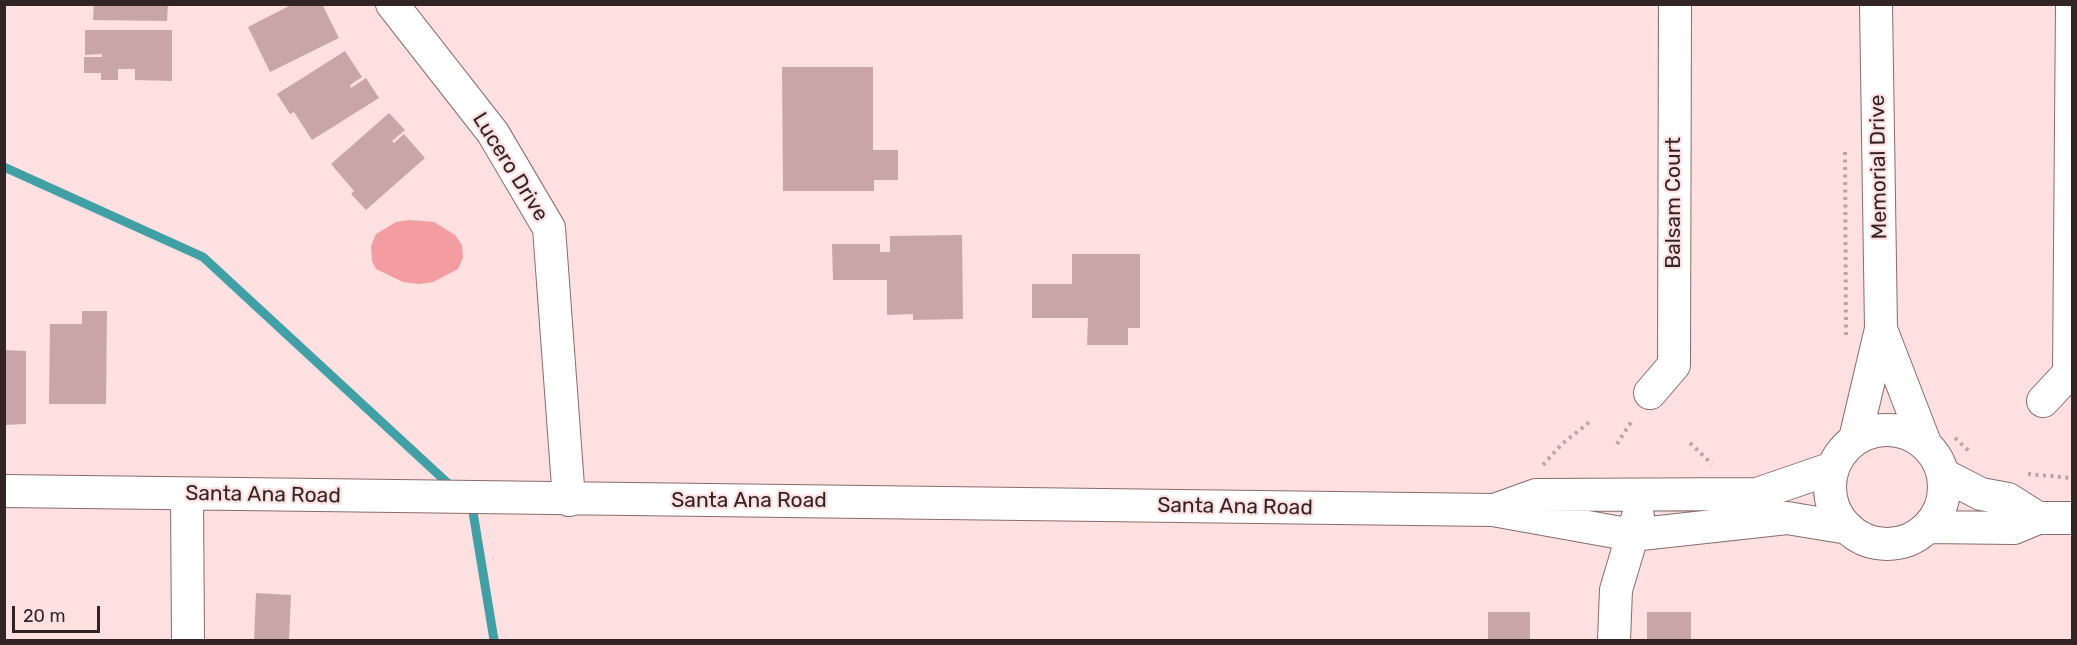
<!DOCTYPE html>
<style>
body{margin:0}
#map{position:relative;width:2077px;height:645px;overflow:hidden;background:#fee0e1;font-family:Rubik,sans-serif}
canvas{display:block}
.frame{position:absolute;inset:0;border:6px solid #322425;pointer-events:none}
.scale{position:absolute;left:12px;top:606px;width:88px;height:27px;box-sizing:border-box;border:3px solid #322425;border-top:0;padding-left:8px;font-size:18px;line-height:21px;white-space:nowrap;color:#322425;-webkit-text-stroke:4px #fee0e1;paint-order:stroke}
</style>
<div id="map">
<canvas width="2077" height="645"></canvas>
<div class="frame"></div>
<div class="scale">20 m</div>
</div>
<script>
const c = document.querySelector('canvas').getContext('2d');
c.lineJoin = 'round';
function fill(path, color) { c.fillStyle = color; c.fill(path, 'evenodd'); }
const poly = rows => new Path2D(rows.map(r => 'M' + r).join(''));
function strokePath(path, color, width, dash) { c.strokeStyle = color; c.lineWidth = width; c.lineCap = dash ? 'butt' : 'round'; c.setLineDash(dash || []); c.stroke(path); }
function write(font, color, halo, rows, align = 'center') {
  c.font = font + ' Rubik,sans-serif'; c.lineWidth = 4.5; c.setLineDash([]); c.textBaseline = 'middle'; c.strokeStyle = halo; c.fillStyle = color; for (const [text, x, y, turn = 0] of rows) {
    c.save(); c.translate(x, y); c.rotate((+turn || 0) * Math.PI / 180); c.textAlign = isNaN(turn) ? turn : align; if (halo) c.strokeText(text, 0, 0); c.fillText(text, 0, 0); c.restore();
  }
}
const green = poly([
 [409,220,434,222,455,235,462,245,463,258,458,269,433,282,419,284,403,282,376,269,372,261,371,246,376,234,396,222]
]);
const stream = poly([
 [4,167,203,257,453,488],
 [470,503,472,506,494,640]
]);
const building = poly([
 [94,4,168,4,167,21,93,20],
 [293,4,322,4,339,38,270,72,248,27],
 [85,30,172,30,172,81,135,80,135,69,118,69,118,80,101,80,101,73,84,73,84,57,102,57,102,54,85,55],
 [345,51,362,77,350,85,351,88,366,78,379,98,312,140,294,112,290,114,277,94],
 [782,67,873,67,873,150,898,150,898,180,874,180,874,191,783,191],
 [389,113,405,130,392,141,394,143,404,134,425,158,366,210,351,194,354,191,331,164],
 [962,235,963,319,913,320,913,314,887,315,887,280,833,280,832,244,880,244,880,252,890,252,890,236],
 [1072,254,1140,254,1140,328,1128,328,1128,345,1087,345,1088,318,1032,318,1032,284,1072,284],
 [82,311,107,311,106,404,49,404,50,324,82,324],
 [4,350,26,351,26,424,4,425],
 [256,593,291,595,289,640,254,640],
 [1488,612,1530,612,1530,640,1488,640],
 [1647,612,1691,612,1691,640,1647,640]
]);
const path = poly([
 [1845,152,1846,337],
 [1955,438,1969,451],
 [1690,443,1712,464],
 [1617,444,1633,419],
 [1543,465,1562,444,1592,420],
 [2028,474,2072,478]
]);
const minor = poly([
 [392,4,493,133,549,228,569,500],
 [1881,329,1925,443],
 [1650,393,1674,365,1675,4],
 [2043,401,2069,373,2072,4],
 '1830 487a57 57 0 1 1 114 0a57 57 0 1 1-114 0Z',
 [1855,439,1881,329,1876,4],
 [1944,475,1981,494,2008,499,2038,518],
 [4,491,1493,510,1632,535,1787,518,1848,528],
 [187,495,188,640],
 [1497,509,1536,495,1757,494,1833,468],
 [1928,527,2014,528,2038,518,2072,518],
 [1614,640,1616,590,1638,516]
]);
const streetNames = [
 ["Lucero Drive",510,167,58],
 ["Memorial Drive",1879,167,-91],
 ["Balsam Court",1674,203,-90],
 ["Santa Ana Road",263,495,1],
 ["Santa Ana Road",749,501],
 ["Santa Ana Road",1235,507,1]
];
fill(green, '#f49da1');
strokePath(stream, '#40a0a6', 9);
fill(building, '#c8a6a7');
strokePath(minor, '#8a6b6b', 34);
strokePath(path, '#bba2a3', 4, [3, 4.5]);
strokePath(minor, '#fff', 32);
write('21px', '#322425', '#fee0e1', streetNames);
</script>
